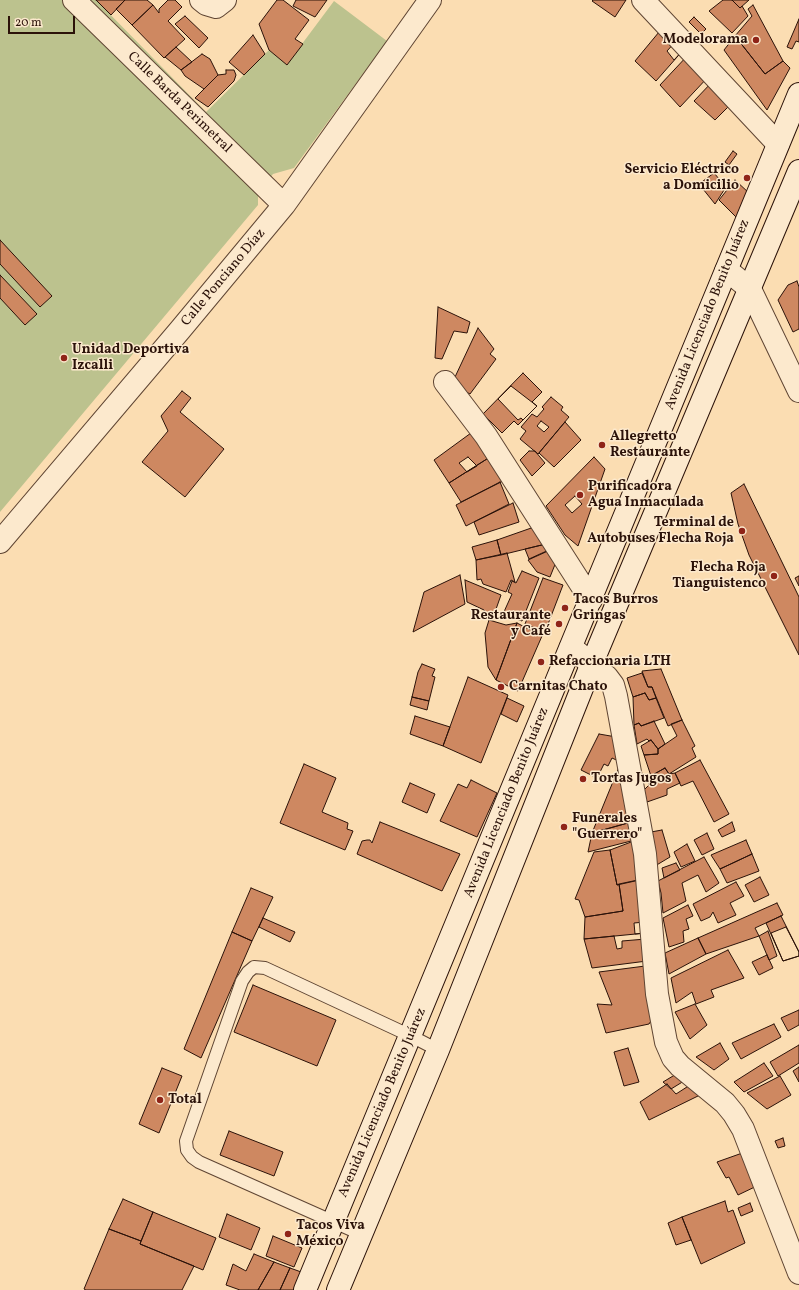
<!DOCTYPE html>
<meta charset="utf-8">
<style>
body{margin:0}
#map{position:relative;width:799px;height:1290px;overflow:hidden;background:#fbddb2;font-family:Vollkorn,serif}
canvas{display:block}
.scale{position:absolute;left:8px;top:16px;width:67px;height:18px;box-sizing:border-box;border:2px solid #2b1209;border-top:0;padding-left:5px;font-size:12px;line-height:14px;white-space:nowrap;color:#2b1209;-webkit-text-stroke:3px #fce9cd;paint-order:stroke}
</style>
<div id="map">
<canvas width="799" height="1290"></canvas>
<div class="scale">20 m</div>
</div>
<script>
const c = document.querySelector('canvas').getContext('2d');
c.lineJoin = 'round';
function fill(path, color) { c.fillStyle = color; c.fill(path, 'evenodd'); }
const poly = rows => new Path2D(rows.map(r => 'M' + r).join(''));
function strokePath(path, color, width, dash) { c.strokeStyle = color; c.lineWidth = width; c.lineCap = dash ? 'butt' : 'round'; c.setLineDash(dash || []); c.stroke(path); }
function write(font, color, halo, rows, align = 'center') {
  c.font = font + ' Vollkorn,serif'; c.lineWidth = 3; c.setLineDash([]); c.textBaseline = 'middle'; c.strokeStyle = halo; c.fillStyle = color; for (const [text, x, y, turn = 0] of rows) {
    c.save(); c.translate(x, y); c.rotate((+turn || 0) * Math.PI / 180); c.textAlign = isNaN(turn) ? turn : align; if (halo) c.strokeText(text, 0, 0); c.fillText(text, 0, 0); c.restore();
  }
}
const green = poly([
 [0,0,96,0,206,112,269,50,287,64,334,1,387,41,294,168,273,174,258,194,258,205,0,512]
]);
const building = poly([
 [96,0,125,0,111,15,96,0],
 [125,0,147,0,153,5,132,25,116,9,125,0],
 [168,0,175,0,182,7,168,21,185,39,164,58,132,25,153,5,159,13,159,9,168,0],
 [277,0,283,0,309,20,295,39,303,44,287,65,269,50,259,24,277,0],
 [296,0,327,0,315,17,293,6,296,0],
 [593,0,626,0,615,17,592,1,593,0],
 [723,0,732,0,740,8,742,6,748,16,732,33,709,11,723,0],
 [732,0,749,0,740,8,732,0],
 [753,5,783,61,765,74,735,36,752,16,748,9,753,5],
 [185,16,208,38,199,48,175,24,185,16],
 [694,17,706,29,701,34,689,22,694,17],
 [799,19,799,42,796,41,792,49,787,47,799,19],
 [664,26,685,48,656,81,635,61,664,26],
 [253,35,265,54,244,75,229,62,253,35],
 [735,36,765,74,783,61,790,68,767,110,724,50,735,36],
 [677,40,685,48,674,60,667,51,677,40],
 [176,47,192,62,181,70,165,57,176,47],
 [202,54,210,59,218,75,204,89,185,76,181,70,202,54],
 [689,54,709,76,680,107,660,85,689,54],
 [226,70,234,70,236,75,234,81,208,107,195,98,218,75,226,74,226,70],
 [713,81,734,101,715,120,694,101,713,81],
 [733,151,737,154,729,165,725,162,733,151],
 [714,173,726,187,715,204,699,184,714,173],
 [735,180,749,193,736,217,719,200,735,180],
 [0,240,52,296,40,307,0,264,0,240],
 [0,275,37,314,25,325,0,298,0,275],
 [797,281,799,287,799,329,793,332,778,300,788,285,797,281],
 [438,307,470,322,467,333,454,331,442,359,435,358,438,307],
 [478,328,494,349,490,354,496,359,470,394,457,387,455,377,478,328],
 [523,373,542,392,532,402,537,406,518,425,514,421,502,433,483,414,523,373],
 [511,386,537,406,523,420,521,418,518,420,498,399,511,386],
 [182,391,191,398,180,412,224,449,185,497,142,462,168,431,161,416,182,391],
 [551,397,563,407,561,410,569,417,538,454,520,439,526,431,521,427,532,414,537,417,544,409,542,407,551,397],
 [541,421,549,427,544,432,537,426,541,421],
 [565,422,581,440,554,467,539,453,565,422],
 [471,433,490,457,449,483,434,460,471,433],
 [529,451,535,451,545,463,532,476,520,460,529,451],
 [468,457,477,466,467,472,459,463,468,457],
 [490,457,505,480,461,502,449,483,490,457],
 [594,457,605,469,578,546,565,535,546,506,594,457],
 [500,482,509,504,466,526,456,505,500,482],
 [744,484,799,597,799,655,749,555,738,524,731,493,744,484],
 [575,496,582,504,572,513,565,505,575,496],
 [513,503,519,522,479,535,474,522,513,503],
 [537,526,550,543,501,555,497,540,537,526],
 [497,540,501,555,476,560,472,547,497,540],
 [550,543,551,549,529,559,525,549,550,543],
 [548,551,556,562,550,577,537,572,528,560,548,551],
 [507,553,515,582,511,580,506,592,483,584,481,579,477,580,476,560,507,553],
 [522,571,539,578,522,621,503,614,512,594,508,592,512,581,516,583,522,571],
 [460,575,465,604,413,632,424,592,460,575],
 [799,576,799,586,795,578,799,576],
 [543,578,563,585,545,632,525,624,543,578],
 [465,580,501,595,495,612,486,614,484,610,467,602,465,580],
 [489,620,506,625,517,623,496,680,488,667,485,633,489,620],
 [517,623,542,636,518,691,496,680,517,623],
 [422,664,435,669,432,676,435,677,429,701,412,697,418,672,422,664],
 [661,669,682,720,668,726,652,687,648,687,642,671,661,669],
 [642,673,648,687,652,687,656,698,649,700,645,693,633,697,627,678,642,673],
 [468,677,508,695,481,763,443,746,468,677],
 [645,693,649,700,656,698,664,718,641,726,639,723,634,725,633,697,645,693],
 [412,697,429,701,427,710,410,705,412,697],
 [507,698,524,706,517,722,501,714,507,698],
 [415,716,450,727,443,746,410,734,415,716],
 [682,720,695,746,692,748,696,757,669,774,665,768,651,776,644,755,658,754,658,749,677,736,671,724,682,720],
 [654,721,665,744,658,749,651,740,649,741,647,739,637,744,634,725,639,723,641,726,654,721],
 [599,734,622,738,625,764,612,758,608,766,604,764,597,778,581,770,599,734],
 [651,740,658,749,658,754,644,755,641,746,651,740],
 [700,760,729,814,714,822,693,781,681,786,675,773,700,760],
 [304,764,336,778,322,812,348,823,347,829,353,831,345,850,280,823,304,764],
 [619,767,635,821,592,833,619,767],
 [665,768,669,774,675,773,680,783,667,789,667,795,647,802,644,790,649,785,647,778,665,768],
 [471,780,497,793,477,837,440,821,458,784,467,788,471,780],
 [410,783,435,794,427,813,402,802,410,783],
 [635,821,639,839,588,852,592,833,635,821],
 [380,822,460,854,442,891,357,854,362,841,367,840,370,840,372,843,380,822],
 [732,822,735,831,722,837,718,830,732,822],
 [662,830,670,857,655,866,651,832,662,830],
 [707,833,714,849,702,855,694,840,707,833],
 [639,839,644,879,617,885,610,850,639,839],
 [746,840,752,854,720,869,711,855,746,840],
 [687,844,695,861,681,867,674,852,687,844],
 [610,850,617,885,619,884,623,911,585,917,579,900,575,899,594,852,610,850],
 [752,854,759,871,727,883,720,869,752,854],
 [704,857,719,883,706,892,698,875,682,883,686,901,663,913,661,893,658,881,704,857],
 [676,863,680,870,664,878,662,868,676,863],
 [760,877,769,895,754,902,745,885,760,877],
 [638,880,646,933,584,939,585,917,623,911,619,884,638,880],
 [736,882,744,896,730,903,736,915,718,923,713,912,710,917,701,921,693,904,736,882],
 [251,888,273,897,252,941,232,932,251,888],
 [777,903,783,915,755,928,759,936,706,954,698,938,777,903],
 [688,905,693,916,686,919,689,929,683,931,684,942,669,947,663,918,688,905],
 [781,916,799,952,799,956,783,961,766,923,781,916],
 [263,918,295,932,290,942,259,927,263,918],
 [645,922,646,933,635,934,634,923,645,922],
 [786,927,799,952,799,956,783,961,771,933,786,927],
 [768,931,777,956,769,960,759,936,768,931],
 [232,932,252,941,201,1058,184,1049,232,932],
 [614,936,617,949,622,948,622,941,646,939,647,961,592,968,584,939,614,936],
 [698,938,706,954,669,974,665,953,698,938],
 [728,950,744,978,711,990,714,997,696,1004,692,992,676,1003,671,978,728,950],
 [767,955,773,968,759,975,752,962,767,955],
 [653,965,656,1013,649,1024,606,1033,597,1004,612,1005,599,972,653,965],
 [253,985,336,1020,317,1066,234,1032,253,985],
 [695,1004,707,1025,690,1039,675,1012,695,1004],
 [799,1010,799,1025,788,1031,781,1018,799,1010],
 [774,1024,781,1037,741,1059,732,1043,774,1024],
 [720,1043,729,1059,714,1070,696,1057,720,1043],
 [799,1045,799,1063,778,1076,770,1062,799,1045],
 [628,1048,639,1082,624,1086,614,1052,628,1048],
 [764,1063,773,1076,744,1092,734,1082,764,1063],
 [799,1067,799,1082,793,1071,799,1067],
 [162,1068,182,1076,159,1133,139,1124,162,1068],
 [678,1073,684,1081,671,1089,663,1082,678,1073],
 [780,1076,791,1095,767,1109,747,1093,780,1076],
 [667,1084,676,1094,690,1085,700,1095,649,1120,640,1102,667,1084],
 [229,1131,283,1152,274,1176,220,1155,229,1131],
 [783,1138,785,1146,778,1148,775,1141,783,1138],
 [748,1151,761,1184,738,1195,729,1177,726,1178,717,1162,748,1151],
 [123,1199,153,1212,141,1241,109,1229,123,1199],
 [725,1201,728,1212,733,1210,745,1243,701,1264,682,1217,725,1201],
 [750,1203,753,1211,741,1216,738,1208,750,1203],
 [153,1212,216,1238,203,1270,140,1244,153,1212],
 [227,1214,260,1228,251,1250,219,1237,227,1214],
 [682,1217,691,1240,676,1245,668,1223,682,1217],
 [109,1229,141,1241,140,1244,194,1266,182,1290,86,1290,84,1289,109,1229],
 [273,1236,302,1248,294,1267,266,1256,273,1236],
 [254,1254,274,1262,258,1290,240,1290,226,1285,233,1264,246,1271,254,1254],
 [274,1262,290,1268,280,1290,258,1290,274,1262],
 [290,1268,304,1273,297,1290,280,1290,290,1268]
]);
const service = poly([
 [361,1234,199,1162,192,1157,187,1150,186,1141,242,981,248,972,254,967,265,968,411,1036,438,1050]
]);
const minor = poly([
 [74,0,284,205],
 [201,0,206,4,216,7,225,0],
 [643,0,778,144],
 [726,271,733,275,750,289,799,391],
 [445,382,486,436,591,600],
 [0,542,180,330,284,205,430,0],
 [571,647,607,677,613,685,616,696,645,854,657,994,666,1042,673,1058,680,1066,725,1103,734,1114,743,1129,799,1273]
]);
const secondary = poly([
 [305,1290,799,94],
 [338,1290,438,1050,592,663,799,171]
]);
const markers = [
 [756,40,4,"#8f2418"],
 [747,178,4,"#8f2418"],
 [64,358,4,"#8f2418"],
 [602,445,4,"#8f2418"],
 [580,495,4,"#8f2418"],
 [742,531,4,"#8f2418"],
 [774,576,4,"#8f2418"],
 [565,608,4,"#8f2418"],
 [559,624,4,"#8f2418"],
 [541,662,4,"#8f2418"],
 [501,687,4,"#8f2418"],
 [583,779,4,"#8f2418"],
 [564,827,4,"#8f2418"],
 [160,1100,4,"#8f2418"],
 [288,1234,4,"#8f2418"]
];
const poiNames = [
 ["Modelorama",748,40,"right"],
 ["Servicio Eléctrico",739,170,"right"],
 ["a Domicilio",739,186,"right"],
 ["Unidad Deportiva",72,350],
 ["Izcalli",72,366],
 ["Allegretto",610,437],
 ["Restaurante",610,453],
 ["Purificadora",588,487],
 ["Agua Inmaculada",588,503],
 ["Terminal de",734,523,"right"],
 ["Autobuses Flecha Roja",734,539,"right"],
 ["Flecha Roja",766,568,"right"],
 ["Tianguistenco",766,584,"right"],
 ["Tacos Burros",573,600],
 ["Gringas",573,616],
 ["Restaurante",551,616,"right"],
 ["y Café",551,632,"right"],
 ["Refaccionaria LTH",549,662],
 ["Carnitas Chato",509,687],
 ["Tortas Jugos",591,779],
 ["Funerales",572,819],
 ["\"Guerrero\"",572,835],
 ["Total",168,1100],
 ["Tacos Viva",296,1226],
 ["México",296,1242]
];
const streetNames = [
 ["Calle Barda Perimetral",179,103,44],
 ["Calle Ponciano Díaz",224,278,-50],
 ["Avenida Licenciado Benito Juárez",708,315,-68],
 ["Avenida Licenciado Benito Juárez",507,803,-68],
 ["Avenida Licenciado Benito Juárez",383,1103,-67]
];
fill(green, '#bcc28e');
fill(building, '#ce8861');
strokePath(building, '#2b1209', 1);
strokePath(service, '#5f4533', 14);
strokePath(minor, '#5f4533', 24);
strokePath(secondary, '#2b1209', 24);
strokePath(service, '#fce9cd', 12);
strokePath(minor, '#fce9cd', 22);
strokePath(secondary, '#fce9cd', 22);
for (const [x, y, r, color] of markers) { const dot = new Path2D(); dot.arc(x, y, r, 0, 2 * Math.PI); c.fillStyle = color; c.fill(dot); strokePath(dot, '#fce9cd', 1.5); }
write('bold 14px', '#2b1209', '#fce9cd', poiNames, 'left');
write('14px', '#2b1209', '#fce9cd', streetNames);
</script>
